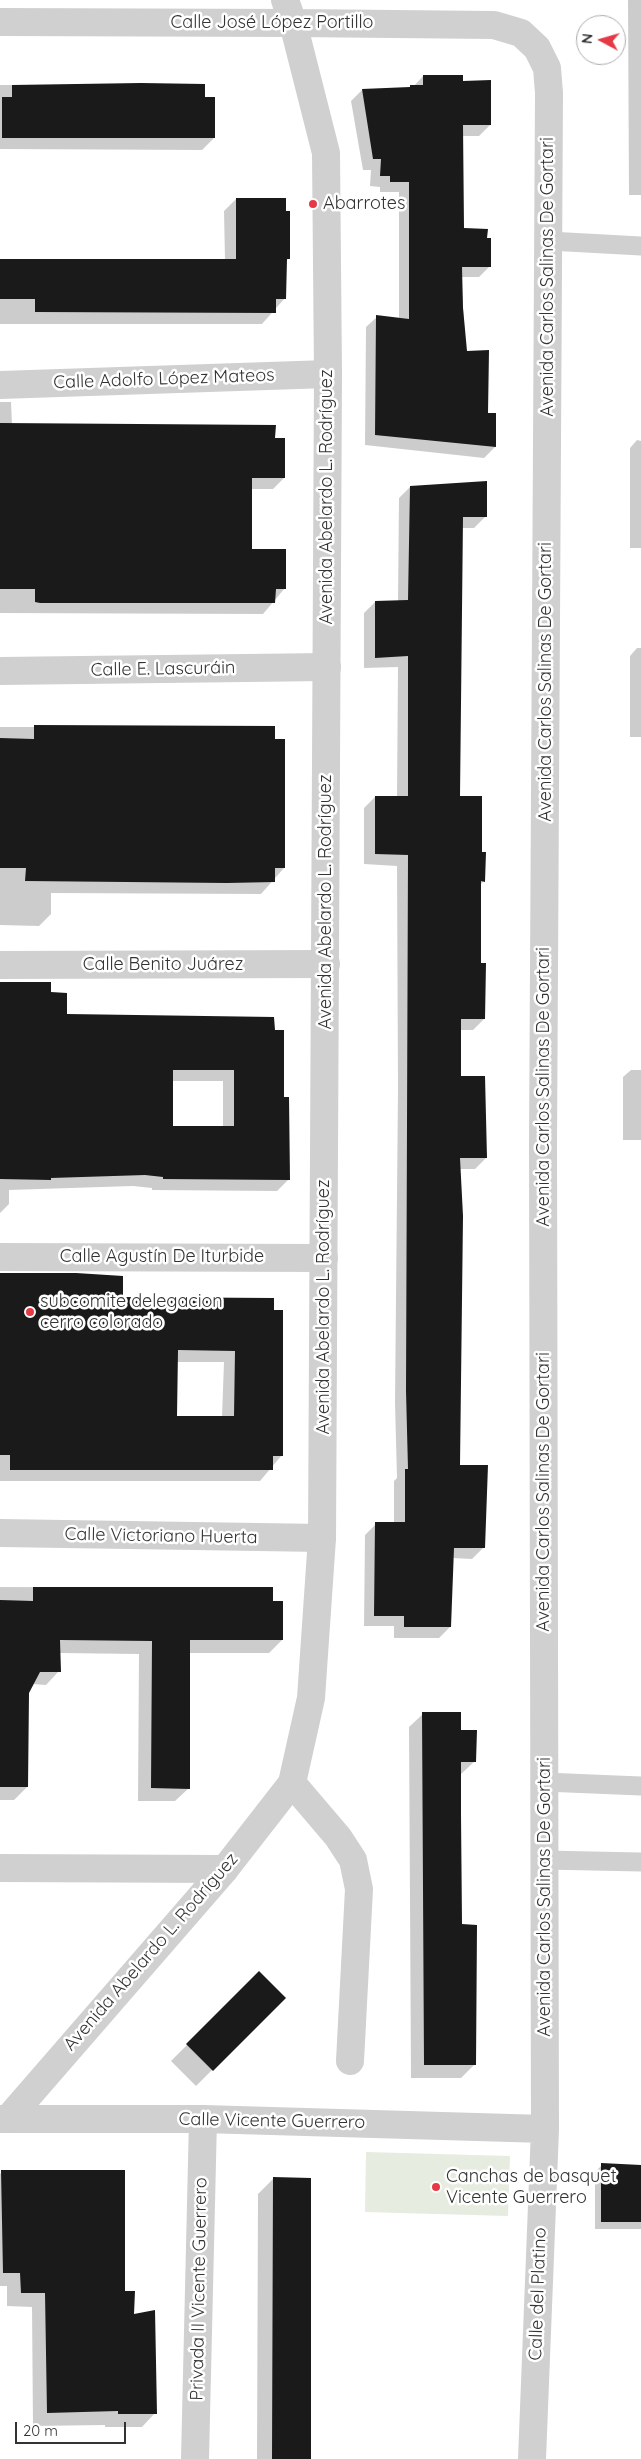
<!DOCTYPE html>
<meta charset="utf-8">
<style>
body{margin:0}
#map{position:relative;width:641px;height:2459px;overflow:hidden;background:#fff;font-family:Quicksand,sans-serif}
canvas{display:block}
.north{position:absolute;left:576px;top:15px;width:50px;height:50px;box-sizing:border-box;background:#fff;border:1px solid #adadad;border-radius:50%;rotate:276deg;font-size:14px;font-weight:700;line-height:20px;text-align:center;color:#333}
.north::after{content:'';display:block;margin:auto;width:18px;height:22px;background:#e63946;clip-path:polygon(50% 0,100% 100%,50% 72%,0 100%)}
.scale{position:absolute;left:15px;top:2422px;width:111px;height:22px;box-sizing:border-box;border:2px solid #333;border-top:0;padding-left:6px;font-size:15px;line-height:18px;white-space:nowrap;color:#333;-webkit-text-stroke:4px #fff;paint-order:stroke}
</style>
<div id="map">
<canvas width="641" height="2459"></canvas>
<div class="north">N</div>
<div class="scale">20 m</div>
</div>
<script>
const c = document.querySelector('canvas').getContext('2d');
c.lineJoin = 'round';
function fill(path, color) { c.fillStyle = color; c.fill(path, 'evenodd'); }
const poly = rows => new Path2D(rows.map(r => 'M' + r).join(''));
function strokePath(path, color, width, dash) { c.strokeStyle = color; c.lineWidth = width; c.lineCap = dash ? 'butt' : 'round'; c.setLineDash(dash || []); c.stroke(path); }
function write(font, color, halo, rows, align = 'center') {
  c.font = font + ' Quicksand,sans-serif'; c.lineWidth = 5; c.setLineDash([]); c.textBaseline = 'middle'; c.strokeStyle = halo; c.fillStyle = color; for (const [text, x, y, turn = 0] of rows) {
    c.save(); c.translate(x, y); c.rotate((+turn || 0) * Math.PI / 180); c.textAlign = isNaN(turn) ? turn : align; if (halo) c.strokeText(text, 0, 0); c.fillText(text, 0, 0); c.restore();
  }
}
const green = poly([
 [366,2152,510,2156,508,2216,365,2212]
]);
const shadow = poly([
 [628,0,641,0,641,195,629,195],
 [423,76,462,82,490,125,479,136,462,136,463,230,486,240,490,266,479,277,461,277,466,352,486,414,494,414,495,447,484,458,365,445,366,327,377,317,399,319,399,192,380,192,380,187,370,186,371,170,363,170,351,101,362,90,407,89,414,86],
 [0,85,204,85,204,99,214,138,202,150,0,149],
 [236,199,289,258,285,262,285,298,262,324,0,324,0,260,225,260,224,211],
 [0,402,11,402,12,425,274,439,284,478,273,489,251,489,251,550,285,588,263,614,0,613],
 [637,440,641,441,641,548,630,548,630,448],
 [410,487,485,517,474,528,462,528,459,797,481,853,484,881,480,885,480,964,484,1019,473,1030,460,1030,460,1077,486,1158,475,1169,459,1169,459,1467,483,1548,472,1559,452,1558,450,1627,439,1638,394,1638,394,1626,364,1626,365,1535,376,1524,394,1524,394,1481,397,1478,395,1403,398,1089,397,866,364,864,364,808,375,797,397,797,398,667,364,668,364,613,375,602,398,602,399,498],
 [637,648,641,648,641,737,630,737,630,656],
 [0,727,274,727,284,868,261,894,51,893,51,914,39,926,0,925],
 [0,983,50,994,65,1016,273,1018,283,1098,288,1180,277,1191,152,1190,152,1188,133,1186,9,1190,9,1204,0,1213],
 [172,1081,223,1081,223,1127,172,1127],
 [631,1070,641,1070,641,1140,623,1140,623,1077],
 [0,1274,122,1299,273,1300,282,1455,260,1481,0,1481],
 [176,1362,224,1362,222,1417,175,1417],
 [0,1587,272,1588,271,1602,282,1640,269,1653,189,1653,189,1788,175,1801,138,1801,139,1654,59,1653,59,1671,46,1685,32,1684,27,1693,27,1787,14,1800,0,1800],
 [423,1714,460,1731,475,1761,460,1775,461,1925,475,2064,461,2078,411,2078,409,1727],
 [259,1973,284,1998,196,2086,171,2061],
 [602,2165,641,2165,641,2229,595,2229,595,2172],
 [2,2172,124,2292,133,2315,155,2413,142,2427,105,2427,105,2425,33,2426,32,2307,7,2306,7,2286,0,2286,0,2174],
 [273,2179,310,2459,257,2459,258,2194]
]);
const building = poly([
 [423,75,463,75,463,81,491,80,491,125,463,125,464,228,488,229,487,238,491,238,491,267,462,267,463,308,467,351,489,350,488,413,496,413,496,447,375,435,376,315,409,319,409,182,390,182,390,176,380,176,381,159,373,159,362,89,410,87,410,85,423,85],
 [141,83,205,84,205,97,215,97,215,138,2,138,2,97,12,97,12,85],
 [236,198,286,198,286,211,290,211,290,259,287,259,286,299,276,299,276,313,35,312,35,299,0,299,0,259,236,259],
 [0,423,276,425,275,438,285,438,285,478,252,478,252,549,286,549,286,589,276,589,275,603,40,603,35,602,35,589,0,589],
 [487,481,487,517,463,517,460,796,482,796,482,852,486,852,485,882,481,881,481,963,486,963,485,1019,461,1019,461,1076,485,1076,487,1158,460,1158,463,1216,460,1465,488,1465,485,1548,454,1548,451,1627,404,1627,404,1616,374,1616,375,1522,405,1522,405,1469,408,1469,406,1391,408,855,375,854,375,796,408,796,408,656,375,658,375,601,408,600,410,486],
 [34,725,275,726,275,739,285,739,285,868,275,868,275,882,227,883,25,881,26,868,0,868,0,738,34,739],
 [0,982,51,982,51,992,67,993,67,1014,274,1017,275,1030,284,1030,284,1097,289,1097,290,1180,163,1179,163,1177,145,1175,51,1178,51,1180,0,1179],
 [173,1070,234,1070,234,1126,173,1126],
 [0,1273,76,1273,123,1276,123,1297,274,1298,274,1310,283,1310,283,1456,273,1456,273,1470,10,1470,10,1455,0,1455],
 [178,1350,235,1351,234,1416,177,1416],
 [33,1587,273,1587,273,1601,283,1601,283,1640,190,1640,190,1789,151,1788,152,1641,60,1640,61,1672,40,1672,29,1693,28,1787,0,1787,0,1600,33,1601],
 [422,1712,461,1712,461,1730,477,1730,476,1762,461,1762,461,1815,462,1924,477,1925,476,2065,424,2065],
 [259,1971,286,1998,213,2071,186,2044],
 [601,2163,641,2165,641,2222,601,2222],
 [1,2170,125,2170,125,2291,135,2291,134,2314,155,2310,157,2414,118,2414,118,2411,47,2413,45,2293,21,2293,20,2273,3,2273],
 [273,2177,311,2178,311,2459,272,2459]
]);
const service = poly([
 [549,241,641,246],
 [544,1782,641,1786],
 [544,1860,641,1862]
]);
const minor = poly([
 [285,0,293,23,494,25,521,33,537,48,547,68,549,93,543,1143,545,2129,532,2459],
 [0,385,328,374],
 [0,671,327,667],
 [0,965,326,964],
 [0,1257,324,1258],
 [0,1533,322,1538],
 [292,1783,338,1837,353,1860,359,1889,350,2061],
 [0,1868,225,1869],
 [8,2119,203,2119,545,2129],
 [195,2459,203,2119]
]);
const tertiary = poly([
 [0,22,293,23,326,153,328,374,322,1538,311,1698,292,1783,225,1869,8,2119,0,2119]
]);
const markers = [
 [313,204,5,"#e63946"],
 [30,1312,5,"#e63946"],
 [436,2187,5,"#e63946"]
];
const streetNames = [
 ["Calle José López Portillo",272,23],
 ["Avenida Carlos Salinas De Gortari",548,277,-90],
 ["Calle Adolfo López Mateos",164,379,-2],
 ["Avenida Abelardo L. Rodríguez",327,497,-90],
 ["Calle E. Lascuráin",163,669,-1],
 ["Avenida Carlos Salinas De Gortari",546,682,-90],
 ["Avenida Abelardo L. Rodríguez",326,902,-90],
 ["Calle Benito Juárez",163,965],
 ["Avenida Carlos Salinas De Gortari",544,1087,-90],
 ["Calle Agustín De Iturbide",162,1257],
 ["Avenida Abelardo L. Rodríguez",324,1307,-90],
 ["Avenida Carlos Salinas De Gortari",544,1492,-90],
 ["Calle Victoriano Huerta",161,1536,1],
 ["Avenida Carlos Salinas De Gortari",545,1897,-90],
 ["Avenida Abelardo L. Rodríguez",151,1952,-49],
 ["Calle Vicente Guerrero",272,2121,1],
 ["Privada II Vicente Guerrero",199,2289,-89],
 ["Calle del Platino",538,2294,-88]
];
const poiNames = [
 ["Abarrotes",323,204],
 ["subcomite delegacion",40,1302],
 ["cerro colorado",40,1323],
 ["Canchas de basquet",446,2177],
 ["Vicente Guerrero",446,2198]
];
fill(green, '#e6ecdf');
fill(shadow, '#0003');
fill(building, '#1a1a1a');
strokePath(service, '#d0d0d0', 19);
strokePath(minor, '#d0d0d0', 28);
strokePath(tertiary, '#d0d0d0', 28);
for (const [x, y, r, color] of markers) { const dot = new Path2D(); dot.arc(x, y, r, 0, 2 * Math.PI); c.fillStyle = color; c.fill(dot); strokePath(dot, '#fff', 2); }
write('18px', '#333', '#fff', streetNames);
write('18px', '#333', '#fff', poiNames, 'left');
</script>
